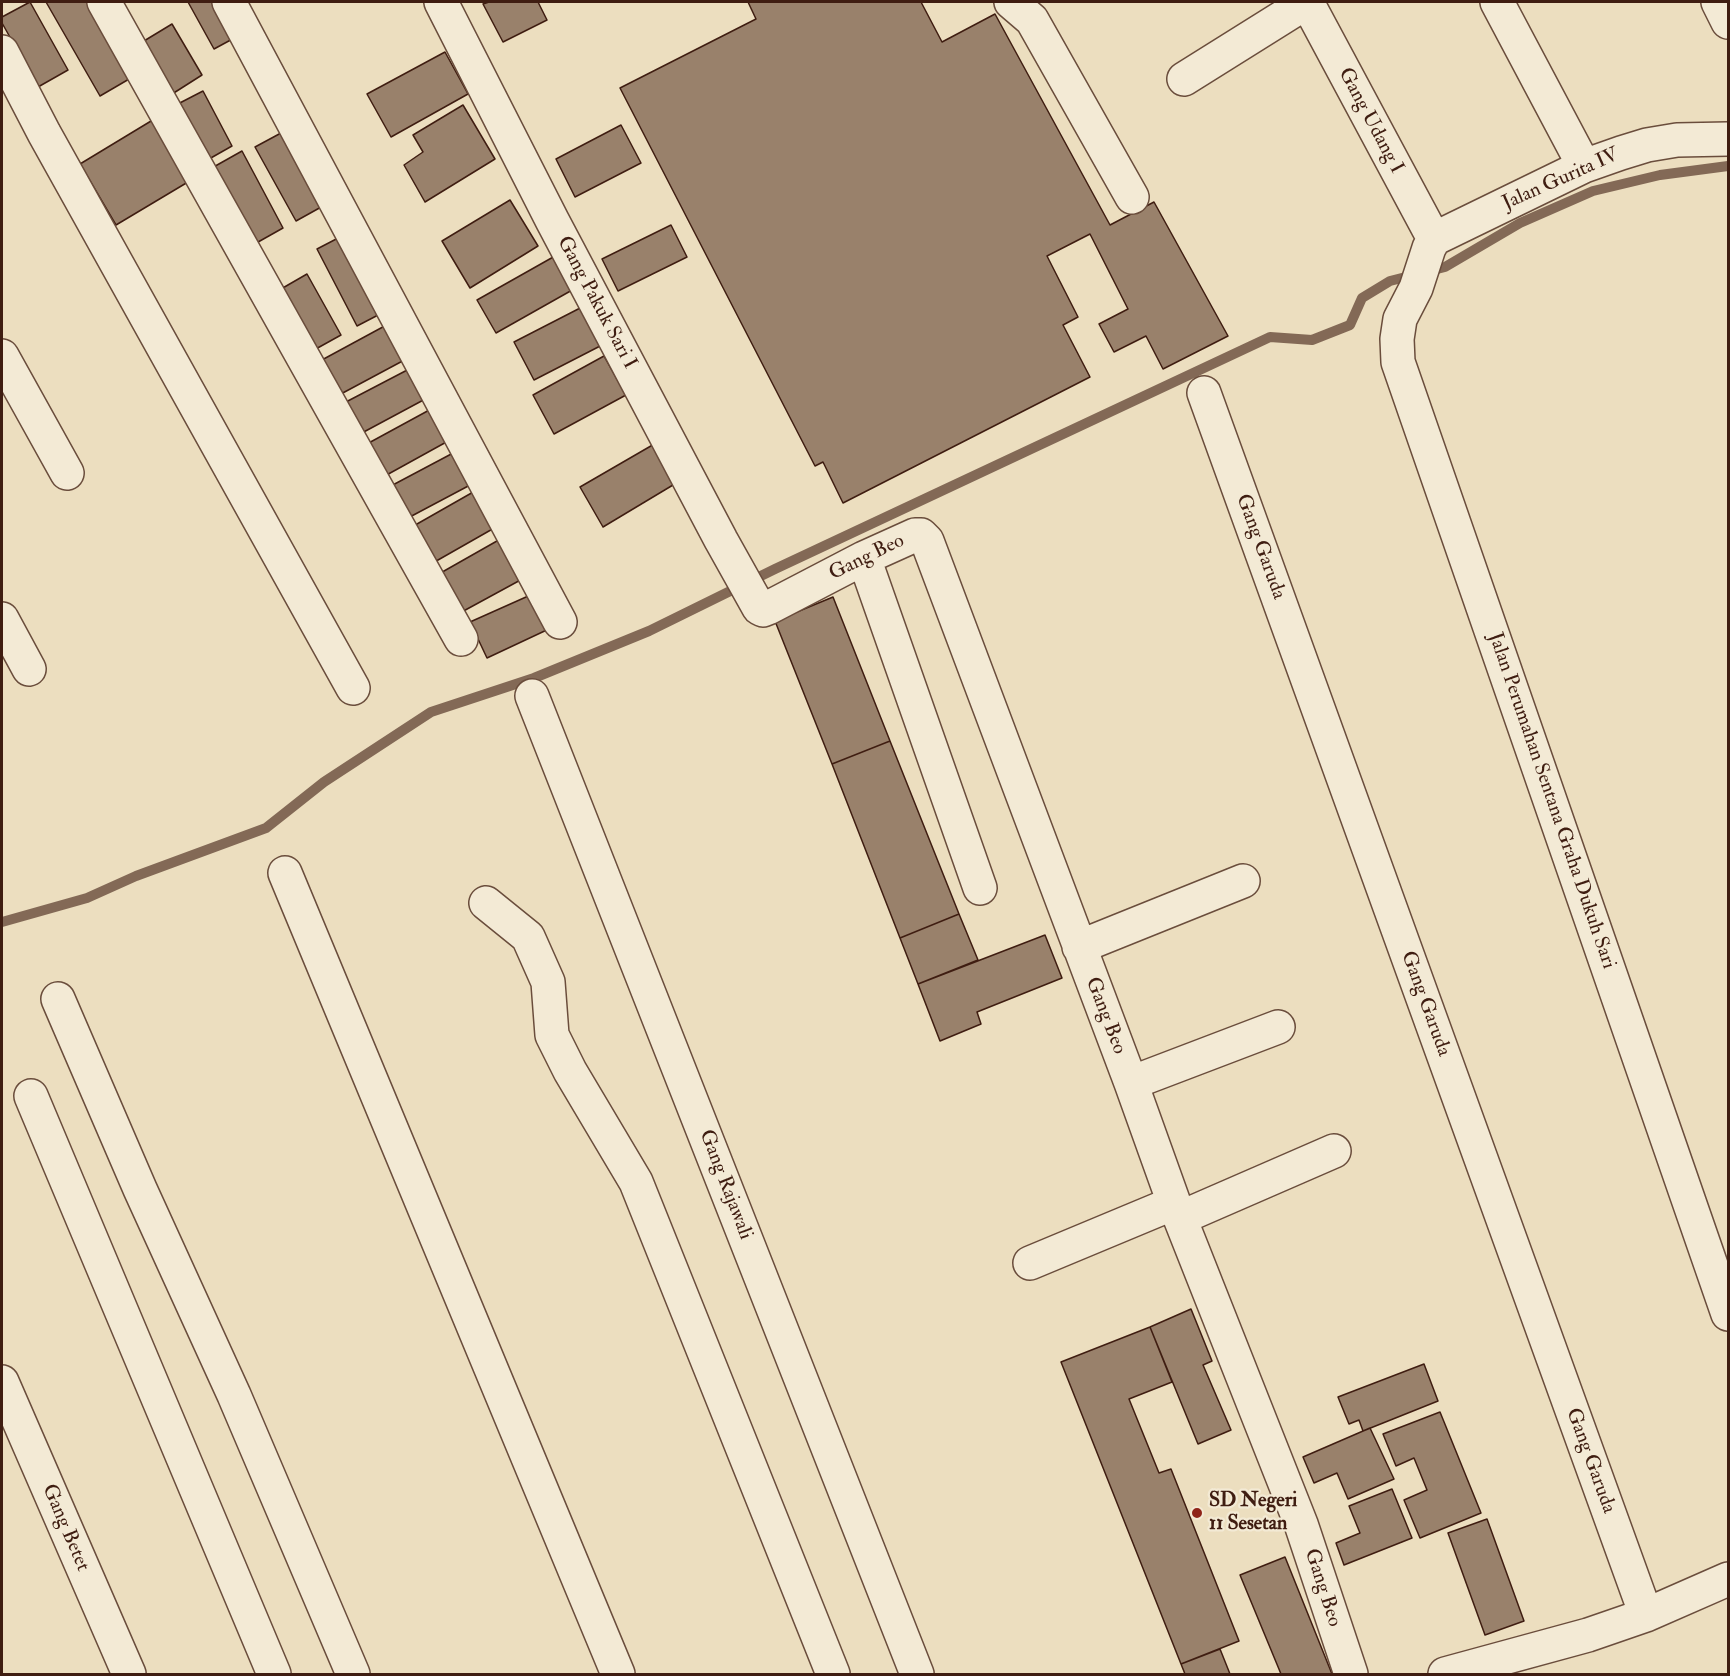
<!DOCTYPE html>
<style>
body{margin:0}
#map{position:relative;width:1730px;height:1676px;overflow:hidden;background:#ecdebf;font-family:"IM FELL Double Pica",serif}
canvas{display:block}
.frame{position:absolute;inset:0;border:3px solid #3f1d11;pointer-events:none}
</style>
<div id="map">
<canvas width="1730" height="1676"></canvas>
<div class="frame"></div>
</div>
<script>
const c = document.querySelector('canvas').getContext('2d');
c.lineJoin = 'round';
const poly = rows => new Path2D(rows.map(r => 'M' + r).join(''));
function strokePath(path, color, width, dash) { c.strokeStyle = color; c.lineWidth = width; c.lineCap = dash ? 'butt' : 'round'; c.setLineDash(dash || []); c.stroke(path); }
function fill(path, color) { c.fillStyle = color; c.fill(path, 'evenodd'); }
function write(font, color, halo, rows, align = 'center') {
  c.font = font + ' "IM FELL Double Pica",serif'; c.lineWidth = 4.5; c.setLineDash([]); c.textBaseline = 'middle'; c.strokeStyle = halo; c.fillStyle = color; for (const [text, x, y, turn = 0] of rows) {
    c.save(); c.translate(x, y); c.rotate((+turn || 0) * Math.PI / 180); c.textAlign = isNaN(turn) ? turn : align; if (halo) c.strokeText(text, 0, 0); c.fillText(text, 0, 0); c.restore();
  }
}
const stream = poly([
 [2,922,87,898,136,876,266,828,324,782,431,712,534,678,649,631,775,569,1270,337,1312,340,1350,325,1362,298,1390,281,1445,267,1520,223,1593,191,1660,175,1728,166]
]);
const building = poly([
 [30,2,68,70,38,87,2,23,2,17,30,2],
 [46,2,94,2,136,75,100,96,46,2],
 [188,2,218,2,238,36,214,49,188,2],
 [489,2,538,2,547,20,503,42,483,4,489,2],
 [748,2,921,2,942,42,995,14,1110,225,1154,202,1228,336,1163,369,1146,336,1114,352,1099,324,1128,309,1090,234,1047,256,1078,317,1063,325,1090,377,843,503,823,462,815,466,620,88,756,19,748,2],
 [172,24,202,75,169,96,139,44,172,24],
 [445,52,468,94,391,137,367,94,445,52],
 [203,91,232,146,202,163,172,107,203,91],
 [463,105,495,159,425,202,404,165,423,152,413,135,463,105],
 [156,118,193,179,116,225,80,164,156,118],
 [621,125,641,163,575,197,556,159,621,125],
 [281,133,323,206,296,221,255,147,281,133],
 [242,151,283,228,251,246,210,169,242,151],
 [510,200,538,246,470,288,442,241,510,200],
 [671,225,687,257,618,291,602,259,671,225],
 [342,236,382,313,357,326,317,249,342,236],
 [555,256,574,289,496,333,477,300,555,256],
 [307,274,341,335,314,350,281,289,307,274],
 [586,305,606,343,534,380,514,342,586,305],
 [392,322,410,357,339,395,320,361,392,322],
 [604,356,626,395,554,434,533,395,604,356],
 [413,367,429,397,360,434,344,403,413,367],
 [433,408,450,440,383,477,365,445,433,408],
 [656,443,678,482,603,527,580,487,656,443],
 [455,452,472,484,406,519,389,487,455,452],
 [475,491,496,527,431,564,410,528,475,491],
 [504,537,526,577,458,614,437,575,504,537],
 [535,593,551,628,487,658,470,622,535,593],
 [833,597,890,741,832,764,775,621,833,597],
 [890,741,959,914,900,938,832,764,890,741],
 [959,914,978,960,918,984,900,938,959,914],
 [1045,935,1062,978,977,1012,981,1024,940,1041,918,984,1045,935],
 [1191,1309,1212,1361,1203,1365,1231,1430,1198,1444,1150,1327,1191,1309],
 [1150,1327,1172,1382,1129,1399,1159,1473,1171,1469,1239,1641,1181,1664,1061,1362,1150,1327],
 [1424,1364,1438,1401,1363,1431,1359,1420,1349,1424,1338,1397,1424,1364],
 [1440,1412,1481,1513,1420,1538,1404,1500,1427,1490,1414,1458,1396,1466,1383,1434,1440,1412],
 [1370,1428,1394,1479,1348,1499,1337,1473,1314,1483,1303,1457,1370,1428],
 [1392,1489,1412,1538,1344,1565,1336,1543,1360,1533,1349,1506,1392,1489],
 [1487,1519,1524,1621,1485,1635,1448,1533,1487,1519],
 [1285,1557,1332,1674,1281,1674,1240,1575,1285,1557],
 [1220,1649,1230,1674,1185,1674,1181,1664,1220,1649]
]);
const minor = poly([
 [104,2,461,639],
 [229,2,560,622],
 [441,2,552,220,721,540,759,608,763,610,768,608,864,558,915,535,921,535,927,541,1131,1083,1174,1203,1301,1524,1351,1674],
 [1011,2,1032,20,1132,197],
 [1307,2,1434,239],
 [1497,2,1584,166],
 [1718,2,1728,22],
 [2,52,44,133,353,688],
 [1184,79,1307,2],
 [1434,239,1429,248,1416,288,1400,319,1397,339,1398,362,1728,1314],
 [1434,239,1584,166,1621,153,1647,145,1677,140,1728,139],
 [2,356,67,473],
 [1204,393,1646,1615],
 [864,558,980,888],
 [2,619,29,669],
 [532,696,917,1674],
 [285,873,618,1674],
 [486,903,528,937,548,982,552,1035,570,1071,636,1182,833,1674],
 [1079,947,1243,881],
 [58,999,140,1189,234,1395,353,1674],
 [1131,1083,1278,1027],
 [31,1096,274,1674],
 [1180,1218,1334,1151],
 [1030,1263,1174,1203],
 [2,1382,129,1674],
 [1445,1674,1588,1635,1646,1615,1728,1579]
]);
const markers = [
 [1197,1513,6,"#8f2418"]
];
const streetNames = [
 ["Gang Udang I",1370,121,62],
 ["Jalan Gurita IV",1561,180,-24],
 ["Gang Pakuk Sari I",596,303,62],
 ["Gang Garuda",1260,547,70],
 ["Gang Beo",867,558,-26],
 ["Jalan Perumahan Sentana Graha Dukuh Sari",1551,801,71],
 ["Gang Garuda",1425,1004,70],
 ["Gang Beo",1105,1016,69],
 ["Gang Rajawali",725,1185,69],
 ["Gang Garuda",1590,1461,70],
 ["Gang Betet",65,1528,67],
 ["Gang Beo",1322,1588,72]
];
const poiNames = [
 ["SD Negeri",1209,1502],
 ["11 Sesetan",1209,1525]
];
strokePath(stream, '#836956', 10);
fill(building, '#99816b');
strokePath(building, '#3f1d11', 1.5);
strokePath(minor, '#6a4d3c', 36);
strokePath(minor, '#f3ead5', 33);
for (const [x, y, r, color] of markers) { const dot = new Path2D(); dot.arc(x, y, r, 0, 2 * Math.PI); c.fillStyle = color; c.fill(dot); strokePath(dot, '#f3ead5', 2); }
write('20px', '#3f1d11', '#f3ead5', streetNames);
write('bold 20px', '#3f1d11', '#f3ead5', poiNames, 'left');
</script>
